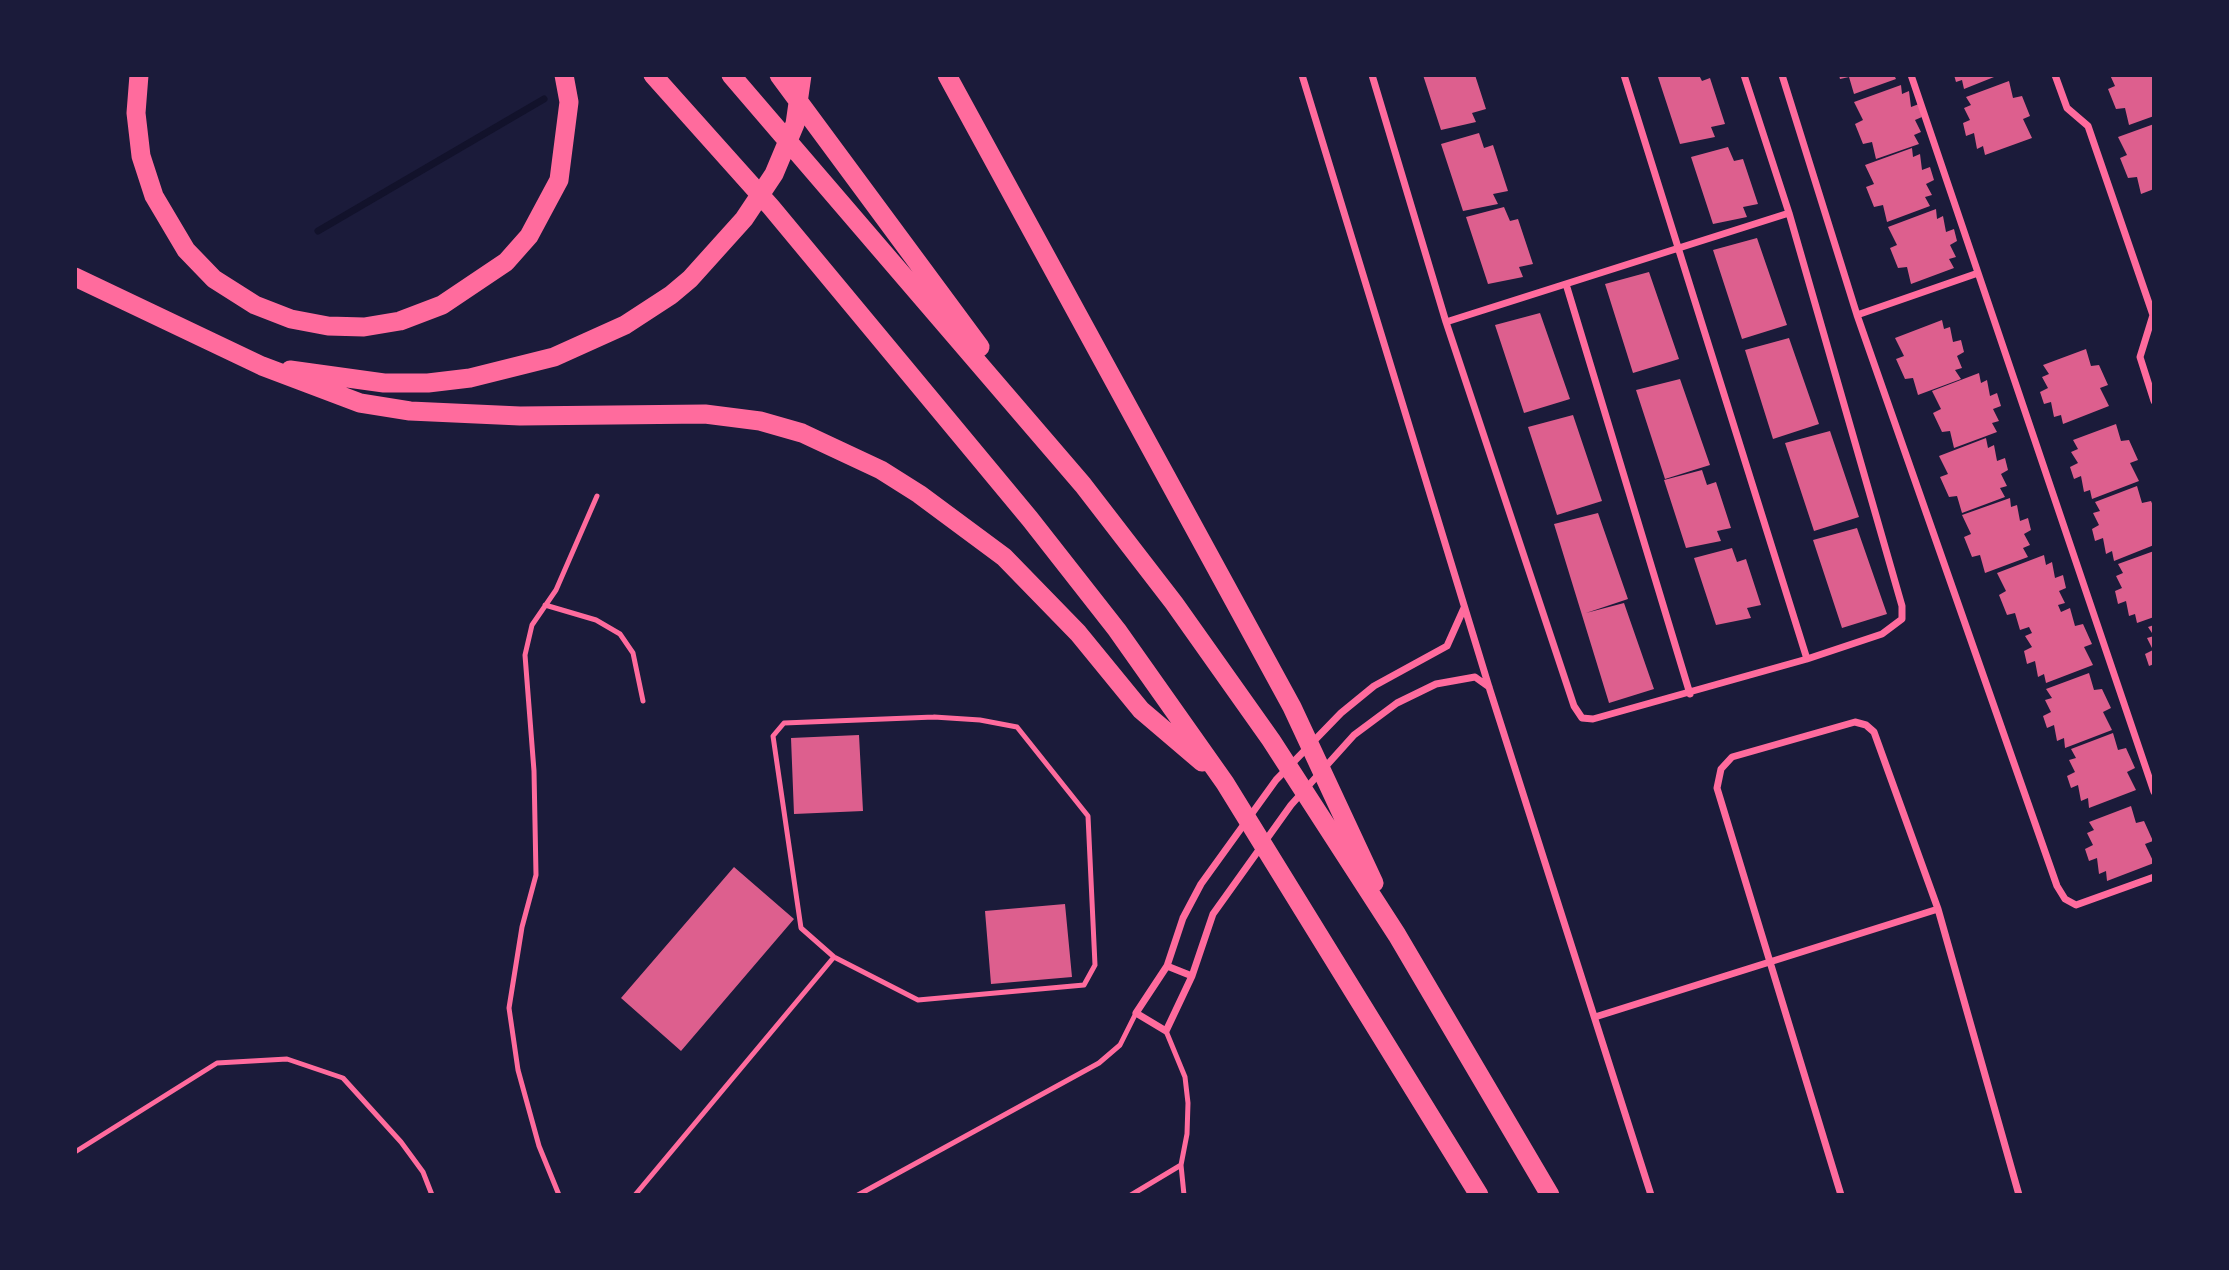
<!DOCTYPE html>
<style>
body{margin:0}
#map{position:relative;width:2229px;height:1270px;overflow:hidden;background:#1b1b3a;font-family:Lato,sans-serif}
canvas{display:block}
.frame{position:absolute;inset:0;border:77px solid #1b1b3a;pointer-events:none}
</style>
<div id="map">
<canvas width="2229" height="1270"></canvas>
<div class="frame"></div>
</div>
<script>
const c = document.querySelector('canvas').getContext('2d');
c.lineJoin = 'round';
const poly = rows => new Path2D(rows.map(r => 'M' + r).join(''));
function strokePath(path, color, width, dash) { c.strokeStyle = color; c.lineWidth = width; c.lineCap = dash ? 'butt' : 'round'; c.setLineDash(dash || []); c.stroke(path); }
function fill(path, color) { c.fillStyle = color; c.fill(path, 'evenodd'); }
const stream = poly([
 [318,231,544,99]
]);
const building = poly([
 [1423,75,1475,75,1486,109,1472,113,1476,122,1441,130],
 [1663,75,1699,75,1702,81,1710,78,1725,124,1711,127,1715,137,1680,144,1658,77],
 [1839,75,1894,75,1896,79,1854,94,1849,77,1840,79],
 [1954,75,1999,75,1964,89,1962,80,1956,82],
 [2110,75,2154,75,2154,116,2129,125,2125,108,2116,109,2108,89,2115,86],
 [2009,81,2013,98,2022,96,2030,116,2023,119,2032,138,1985,155,1983,146,1977,149,1974,133,1966,136,1963,123,1970,120,1964,108,1971,105,1966,97],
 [1901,85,1902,94,1909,91,1911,107,1919,104,1922,117,1915,120,1921,132,1914,135,1919,144,1876,159,1872,142,1863,144,1855,124,1863,120,1854,102],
 [2154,124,2154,189,2141,194,2137,177,2128,178,2120,158,2127,155,2118,137],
 [1479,133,1484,148,1493,145,1508,191,1493,194,1498,204,1463,211,1441,144],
 [1728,147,1734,161,1743,159,1758,204,1743,207,1747,217,1713,224,1691,157],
 [1912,148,1913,157,1920,154,1922,170,1930,167,1934,180,1926,184,1932,195,1925,197,1930,206,1887,222,1883,205,1874,207,1866,187,1874,184,1865,165],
 [1504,207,1510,221,1518,219,1533,264,1519,267,1523,277,1488,284,1466,217],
 [1936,209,1937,219,1943,216,1946,232,1954,229,1957,241,1950,245,1956,257,1949,259,1954,268,1911,284,1907,267,1898,268,1890,248,1897,245,1888,227],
 [1757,238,1787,325,1742,339,1713,250],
 [1649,272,1679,359,1633,373,1605,284],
 [1540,313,1570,399,1524,413,1495,325],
 [1942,320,1944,329,1950,327,1953,342,1961,340,1964,352,1957,356,1962,368,1955,370,1961,379,1918,395,1913,378,1905,379,1896,359,1904,356,1895,338],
 [1789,338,1819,424,1773,439,1745,350],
 [2086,349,2091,366,2099,365,2108,385,2100,388,2109,406,2063,424,2061,415,2054,417,2051,402,2044,404,2040,392,2048,388,2042,377,2049,374,2043,365],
 [1979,373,1981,383,1987,380,1990,396,1997,393,2001,406,1993,409,1999,421,1992,423,1997,432,1954,448,1950,431,1942,432,1933,413,1941,409,1932,391],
 [1680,379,1710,465,1665,479,1636,390],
 [1573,415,1602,501,1557,515,1528,427],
 [2116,424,2121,441,2129,440,2138,460,2130,463,2139,481,2092,499,2090,490,2084,492,2081,476,2074,479,2070,467,2078,463,2071,452,2078,449,2073,440],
 [1830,431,1859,517,1814,531,1785,443],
 [1986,438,1988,448,1994,445,1997,461,2005,458,2008,470,2001,474,2007,486,2000,488,2005,497,1962,513,1957,496,1949,497,1940,477,1948,474,1939,456],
 [1702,470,1707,485,1716,482,1731,528,1717,531,1721,541,1686,548,1664,480],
 [2137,486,2142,503,2151,501,2154,508,2154,545,2114,561,2112,551,2106,554,2103,538,2095,541,2092,529,2099,525,2093,513,2100,511,2095,502],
 [2010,498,2011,507,2017,505,2020,521,2028,518,2031,530,2024,534,2030,545,2023,548,2028,557,1985,573,1980,555,1972,557,1964,537,1971,534,1962,515],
 [1598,513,1628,599,1586,613,1624,603,1654,689,1609,703,1554,524],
 [1857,528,1887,614,1842,628,1813,540],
 [1732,548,1737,562,1746,559,1761,605,1747,608,1751,618,1716,625,1694,558],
 [2154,551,2154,617,2137,623,2135,614,2129,616,2126,601,2118,604,2115,591,2122,588,2116,576,2123,573,2118,564],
 [2044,555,2046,565,2052,562,2055,578,2063,575,2066,588,2059,591,2065,603,2058,605,2061,612,2070,608,2075,626,2083,624,2092,644,2084,647,2093,665,2046,683,2044,674,2038,677,2035,661,2027,664,2024,651,2032,647,2025,636,2032,633,2029,627,2020,630,2015,613,2007,615,1999,595,2006,591,1997,573],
 [2154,625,2154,664,2149,666,2145,654,2153,650,2147,638,2154,636,2148,627],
 [2089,673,2094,690,2102,689,2111,708,2103,712,2112,730,2065,748,2064,738,2057,741,2054,725,2047,728,2043,716,2051,712,2045,700,2052,698,2046,689],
 [2113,733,2118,750,2126,748,2135,768,2127,772,2136,790,2089,808,2088,798,2081,801,2078,785,2071,788,2067,776,2075,772,2069,760,2076,758,2071,749],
 [859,735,863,811,794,814,791,738],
 [2131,806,2136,823,2144,821,2153,841,2145,844,2154,863,2107,881,2106,871,2099,874,2097,858,2089,861,2085,849,2093,845,2087,833,2094,830,2089,822],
 [734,867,794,919,681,1051,621,998],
 [1065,904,1072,977,991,984,985,911]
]);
const service = poly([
 [545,605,596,620,620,634,633,653,643,701],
 [934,717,980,720,1017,727,1088,816,1095,965,1084,985,918,1000,834,957,801,928,773,736,784,723,934,717],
 [1166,1031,1185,1077,1188,1103,1187,1134,1181,1165,1184,1195],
 [75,1152,217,1063,287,1059,343,1078,401,1142,423,1172,432,1195],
 [559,1195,539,1146,518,1070,509,1008,522,927,536,875,534,771,525,655,532,625,556,590,597,496],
 [635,1195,834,957],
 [858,1195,1099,1063,1120,1045,1136,1013],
 [1131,1195,1181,1165]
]);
const minor = poly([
 [1302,75,1489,687,1651,1195],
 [1372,75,1446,322,1574,706,1582,718,1593,719,1807,659,1882,634,1902,619,1902,606,1789,213,1744,75],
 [1624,75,1807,659],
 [1782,75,1857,315,2057,886,2065,899,2076,905,2154,877],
 [1911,75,2154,792],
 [2055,75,2067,108,2088,126,2153,315,2140,357,2154,401],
 [1566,284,1690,694],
 [1857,315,1978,273],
 [1446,322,1789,213],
 [1464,608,1447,646,1374,686,1341,713,1276,780,1201,884,1183,918,1167,966,1136,1013,1166,1031,1192,976,1213,914,1291,805,1354,735,1397,703,1436,684,1475,677,1489,687],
 [1167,966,1192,976],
 [1595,1017,1938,909],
 [1841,1195,1717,788,1721,769,1732,757,1855,722,1866,725,1874,732,1938,909,2019,1195]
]);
const trunk = poly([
 [139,75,136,113,141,156,154,196,186,250,214,279,255,305,291,319,328,326,364,327,400,321,442,305,506,262,529,236,559,180,569,102,564,75],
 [653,75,771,207,1030,519,1117,630,1225,783,1479,1195],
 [731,75,1083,485,1174,603,1271,740,1397,935,1550,1195],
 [779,75,980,347],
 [947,75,1292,707,1374,883],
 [75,277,262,366,360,403,410,411,520,416,705,414,760,421,802,433,881,470,919,494,1004,557,1078,633,1141,710,1202,762],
 [290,370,384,383,428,383,470,378,554,357,625,325,671,295,690,279,744,219,774,174,795,124,802,75]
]);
strokePath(stream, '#12122b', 7);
fill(building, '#dd5f8e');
strokePath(service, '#ff6b9d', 5);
strokePath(minor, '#ff6b9d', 7);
strokePath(trunk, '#ff6b9d', 19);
</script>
